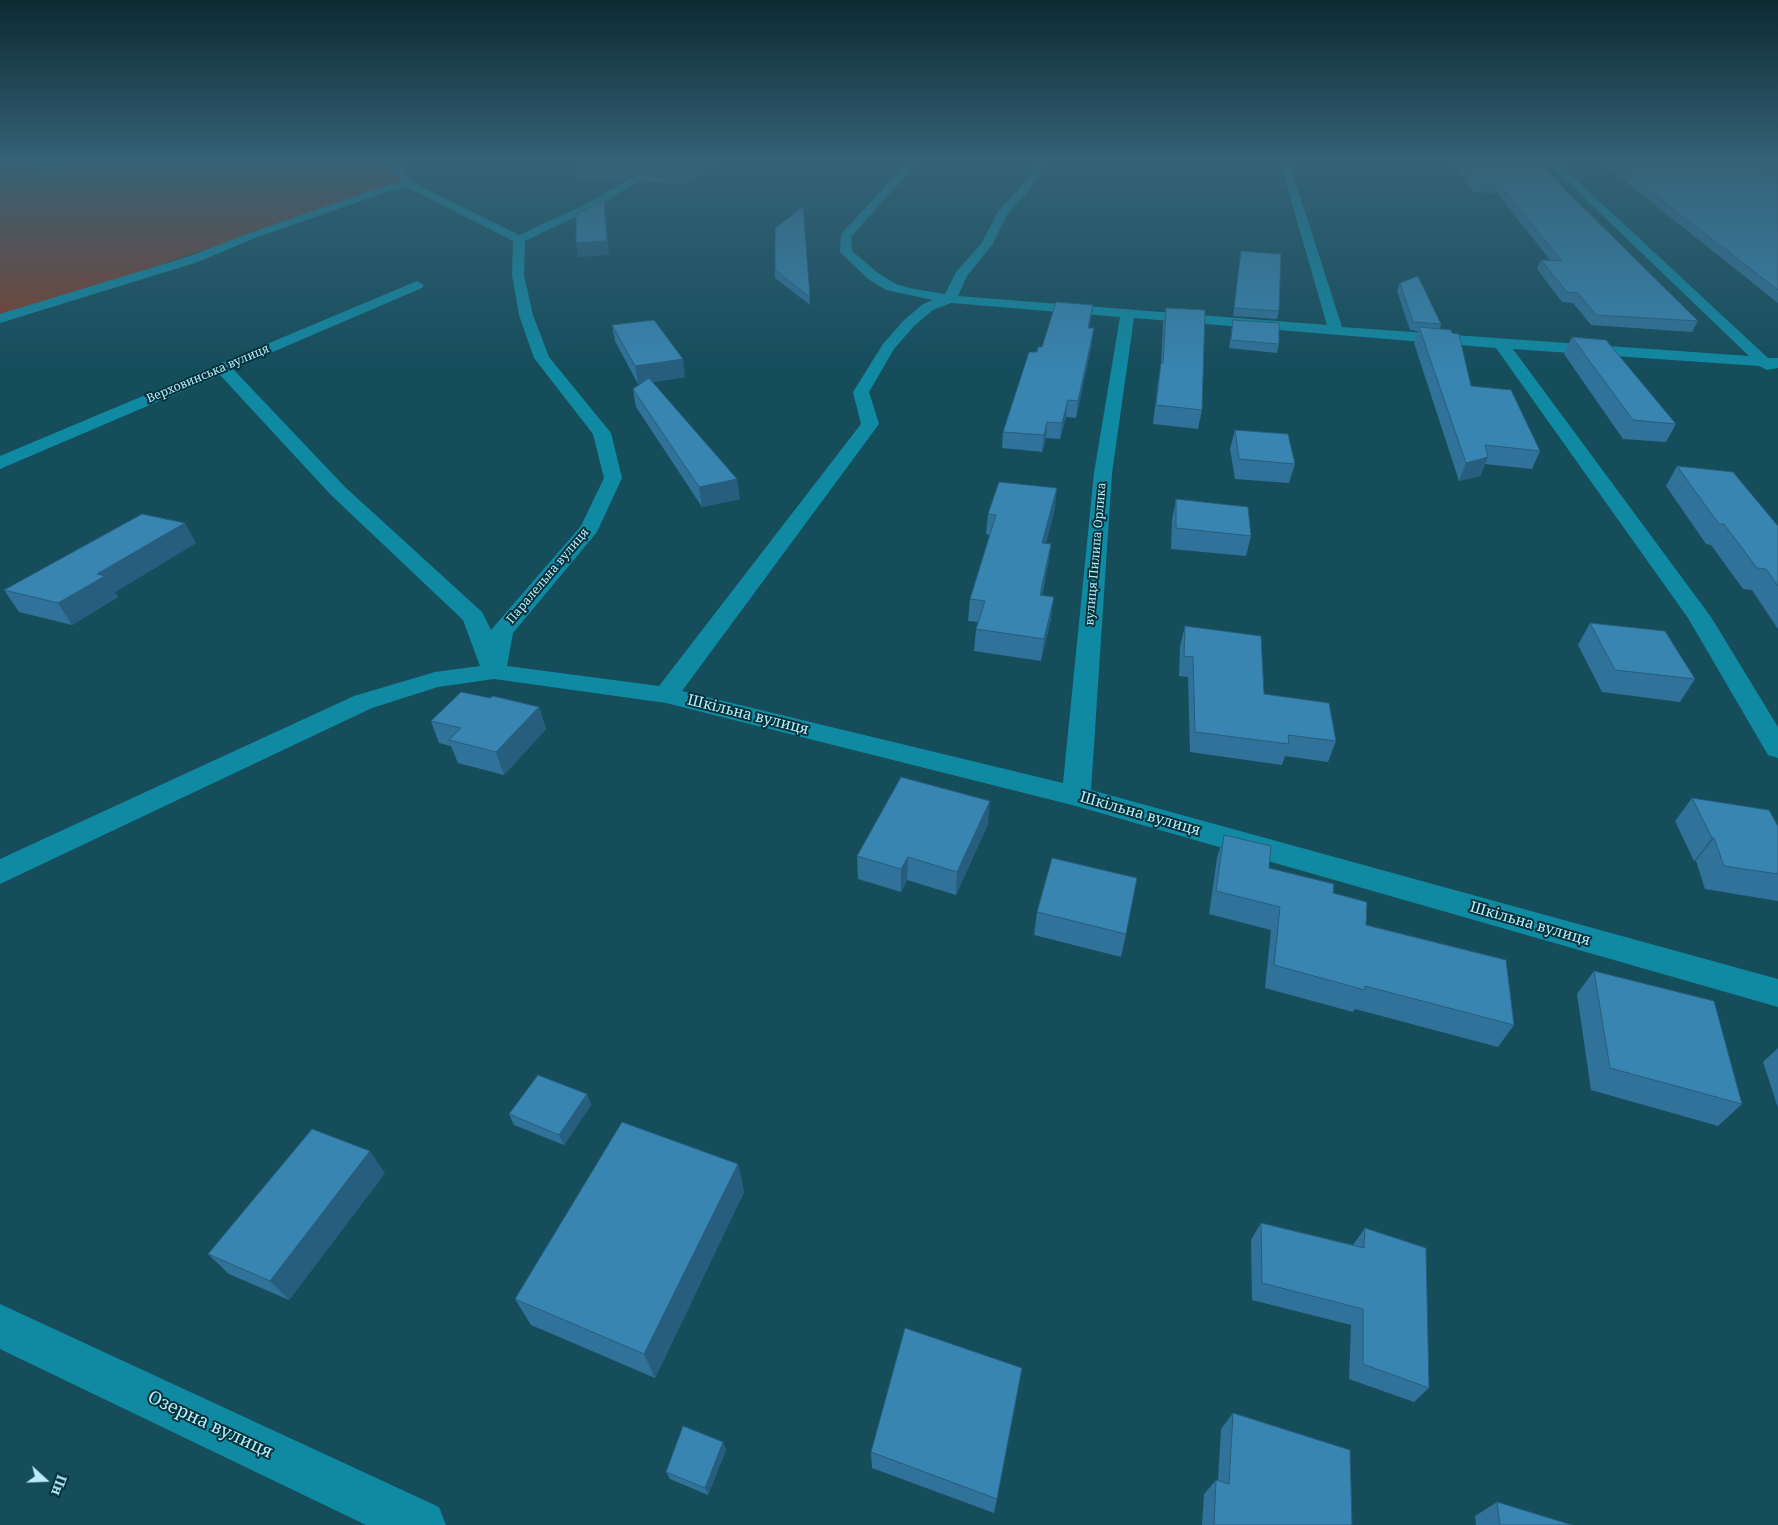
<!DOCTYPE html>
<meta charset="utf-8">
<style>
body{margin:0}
#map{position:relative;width:1778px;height:1525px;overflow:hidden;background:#154d5b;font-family:"Noto Serif",serif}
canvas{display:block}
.north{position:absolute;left:20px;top:1455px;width:50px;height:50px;-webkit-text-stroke:4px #02323c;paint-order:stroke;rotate:110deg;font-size:14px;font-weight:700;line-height:20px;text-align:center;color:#bdecf9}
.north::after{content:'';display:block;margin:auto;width:18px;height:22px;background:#bdecf9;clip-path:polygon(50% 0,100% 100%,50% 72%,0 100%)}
</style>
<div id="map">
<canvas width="1778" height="1525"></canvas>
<div class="north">Пн</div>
</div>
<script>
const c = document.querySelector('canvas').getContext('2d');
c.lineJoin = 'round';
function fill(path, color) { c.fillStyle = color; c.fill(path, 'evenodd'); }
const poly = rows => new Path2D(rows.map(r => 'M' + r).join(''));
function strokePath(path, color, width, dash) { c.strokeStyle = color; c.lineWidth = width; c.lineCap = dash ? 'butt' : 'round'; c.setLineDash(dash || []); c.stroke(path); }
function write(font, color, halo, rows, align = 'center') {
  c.font = font + ' "Noto Serif",serif'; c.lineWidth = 4; c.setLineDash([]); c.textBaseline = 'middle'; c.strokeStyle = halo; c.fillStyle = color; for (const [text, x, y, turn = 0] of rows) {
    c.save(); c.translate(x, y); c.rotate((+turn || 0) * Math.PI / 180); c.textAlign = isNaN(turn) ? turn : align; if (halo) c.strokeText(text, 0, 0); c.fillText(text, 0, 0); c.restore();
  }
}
const green = poly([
 [0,162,66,162,0,174],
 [72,162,393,162,410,185,388,188,0,319,0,175]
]);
const street = poly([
 [398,162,407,162,401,168,414,183,519,235,588,203,659,162,670,162,596,207,525,241,524,275,533,315,549,357,611,433,622,478,597,532,513,633,507,666,659,686,861,424,853,392,883,344,904,320,923,304,933,300,886,290,868,279,840,252,841,234,908,162,918,162,851,237,852,251,878,273,896,284,909,288,945,294,956,272,981,244,999,210,1019,189,1039,162,1048,162,1027,193,1008,213,992,245,967,276,958,296,1327,325,1280,162,1289,162,1342,327,1749,356,1547,162,1557,162,1768,358,1778,358,1778,368,1767,370,1759,366,1513,349,1711,617,1778,727,1778,758,1768,755,1688,618,1496,348,1134,318,1112,473,1091,790,1778,979,1778,1007,1076,806,666,703,494,679,438,687,372,708,0,884,0,859,354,696,435,672,480,666,463,620,331,495,220,375,0,469,0,456,417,281,424,285,422,288,233,369,345,487,482,612,491,630,581,526,604,478,593,434,534,358,519,315,512,275,513,241,409,188,390,191,255,238,198,262,0,323,0,314,190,256,247,234,384,186,403,183,391,168,398,162],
 [951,303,1120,317,1094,473,1063,783,682,691,879,424,869,392,894,349,914,326,933,310,951,303],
 [0,1304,439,1507,446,1525,366,1525,0,1349,0,1304]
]);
const wall = poly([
 [656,162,623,180,576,178,574,170],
 [661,162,724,162,687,184,642,182,640,174],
 [1452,162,1537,162,1698,321,1692,332,1591,325,1573,303,1562,302,1537,269,1541,260,1550,260,1497,193,1473,192],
 [1601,162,1751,162,1778,176,1778,303],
 [1754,162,1778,162,1778,175],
 [803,207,810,305,775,278,775,270],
 [1241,251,1279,311,1277,319,1233,316],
 [1400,283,1441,324,1440,329,1471,386,1540,451,1532,469,1485,464,1480,476,1459,481,1414,343,1418,331,1410,330,1397,291],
 [1093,305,1089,328,1092,343,1076,418,1066,417,1060,439,1046,438,1042,452,1002,448,1003,432,1037,352],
 [1166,308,1202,410,1198,429,1153,424,1158,381,1161,364,1163,324],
 [1233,320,1279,344,1277,353,1229,348],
 [612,325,685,377,653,382,740,499,702,507,636,407,633,389,640,384,638,384,615,341],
 [1572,337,1676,424,1666,442,1623,439,1564,354],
 [1235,430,1295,464,1289,483,1235,479,1230,449],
 [1677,466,1778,526,1778,629,1752,590,1743,589,1711,545,1706,544,1666,486],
 [1176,499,1251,536,1246,556,1171,549,1172,520],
 [1055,508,1046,543,1051,544,1048,564,1042,596,1051,619,1041,661,974,651,976,629,978,622,968,621,970,599,990,535,986,534,988,514],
 [196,543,115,592,118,597,72,625,19,612,4,590],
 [1590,623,1695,679,1680,702,1602,692,1578,645],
 [1185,626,1264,694,1336,741,1328,762,1285,756,1282,765,1190,752,1188,677,1179,676,1180,646],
 [490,698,539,707,546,729,504,775,458,763,451,746,439,743,431,721],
 [1692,798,1778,826,1778,901,1705,889,1696,861,1694,861,1675,821],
 [988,824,956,895,907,880,901,892,858,879,857,856],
 [1224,835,1269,868,1333,893,1366,925,1514,1025,1498,1047,1355,1009,1353,1012,1265,988,1271,930,1209,914,1217,858],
 [1037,912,1126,934,1121,957,1034,935],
 [1594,971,1742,1104,1718,1126,1591,1090,1577,994],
 [1778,1048,1778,1108,1763,1062],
 [587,1094,591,1105,564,1145,514,1125,509,1114],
 [738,1164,744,1192,655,1378,531,1325,515,1299],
 [385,1173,289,1300,229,1274,208,1254],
 [1261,1223,1353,1245,1365,1228,1429,1388,1414,1402,1349,1379,1351,1325,1252,1300,1251,1240],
 [1233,1413,1352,1525,1202,1525,1204,1494,1216,1480,1218,1481,1221,1429],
 [723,1442,726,1450,708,1495,670,1479,666,1472],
 [871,1452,997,1499,994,1513,872,1468],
 [1497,1502,1572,1525,1476,1525,1475,1516]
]);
const shadedWall = poly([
 [642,162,656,162,623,180,622,173],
 [711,162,724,162,687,184,686,176],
 [604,201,606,215,609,255,578,257,576,243],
 [1093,305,1091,319,1086,342,1088,328],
 [1094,328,1092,343,1076,418,1078,401],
 [683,359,685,377,638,384,635,366],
 [1068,400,1066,417,1060,439,1062,423],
 [1047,422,1046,438,1042,452,1044,435],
 [1488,457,1480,476,1459,481,1466,463],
 [737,479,740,499,702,507,699,487],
 [1057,488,1055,508,1040,563,1042,543],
 [185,523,196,543,115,592,118,597,72,625,58,603,97,574],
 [1051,544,1048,564,1037,617,1040,595],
 [1054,597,1051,619,1041,661,1044,639],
 [539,707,546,729,504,775,496,752],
 [990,801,988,824,956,895,957,872],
 [1712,838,1714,838,1696,861,1694,861],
 [908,857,907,880,901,892,901,869],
 [587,1094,591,1105,564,1145,559,1135],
 [370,1151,385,1173,289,1300,270,1281],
 [738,1164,744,1192,655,1378,644,1354],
 [723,1442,726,1450,708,1495,705,1488]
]);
const building = poly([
 [591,162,642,162,622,173,574,170,591,162],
 [661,162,711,162,686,176,640,174,661,162],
 [1460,162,1537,162,1698,321,1596,315,1578,293,1567,292,1541,260,1562,261,1500,185,1476,184,1460,162],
 [1612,162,1751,162,1778,176,1778,290,1612,162],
 [1769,162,1778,162,1778,166,1769,162],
 [604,201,607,241,576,243,576,214,604,201],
 [803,207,810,297,775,270,775,228,803,207],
 [1241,251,1281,254,1279,311,1234,308,1241,251],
 [1418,276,1441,324,1413,322,1400,283,1418,276],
 [1056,302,1093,305,1088,328,1094,328,1078,401,1068,400,1062,423,1047,422,1044,435,1003,432,1029,352,1037,352,1038,347,1042,347,1056,302],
 [1166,308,1205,310,1202,410,1156,405,1161,363,1163,363,1166,308],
 [654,320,683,359,635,366,612,325,654,320],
 [1233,320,1279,323,1279,344,1231,340,1233,320],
 [1419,327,1451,330,1452,333,1459,334,1471,386,1511,390,1540,451,1485,445,1488,457,1466,463,1419,327],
 [1572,337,1606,340,1676,424,1633,420,1572,337],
 [649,378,737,479,699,487,633,389,649,378],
 [1235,430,1288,434,1295,464,1239,459,1235,430],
 [1677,466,1733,472,1778,526,1778,586,1766,569,1757,568,1724,524,1719,524,1677,466],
 [999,482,1057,488,1042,543,1051,544,1040,595,1054,597,1044,639,976,629,985,601,970,599,996,515,988,514,999,482],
 [1176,499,1248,507,1251,536,1176,528,1176,499],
 [142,514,185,523,97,574,105,576,58,603,4,590,142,514],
 [1590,623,1665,631,1695,679,1615,670,1590,623],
 [1185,626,1261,636,1264,694,1329,703,1336,741,1288,735,1289,744,1195,732,1193,657,1184,656,1185,626],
 [461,692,490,698,493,696,539,707,496,752,449,740,461,728,431,721,461,692],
 [901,777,990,801,957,872,908,857,901,869,857,856,901,777],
 [1692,798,1769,810,1778,826,1778,874,1724,866,1714,838,1712,838,1692,798],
 [1224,835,1271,846,1269,868,1334,884,1333,893,1367,902,1366,925,1506,960,1514,1025,1365,986,1365,990,1274,965,1280,907,1216,891,1224,835],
 [1052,858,1137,878,1126,934,1037,912,1052,858],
 [1594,971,1714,1001,1742,1104,1610,1068,1594,971],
 [538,1075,587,1094,559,1135,509,1114,538,1075],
 [622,1122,738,1164,644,1354,515,1299,622,1122],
 [312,1129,370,1151,270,1281,208,1254,312,1129],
 [1261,1223,1364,1248,1365,1228,1426,1248,1429,1388,1363,1364,1363,1309,1262,1283,1261,1223],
 [905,1328,1022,1368,997,1499,871,1452,905,1328],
 [1233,1413,1350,1450,1352,1525,1214,1525,1216,1480,1229,1484,1233,1413],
 [683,1426,723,1442,705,1488,666,1472,683,1426],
 [1497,1502,1572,1525,1500,1525,1497,1502]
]);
const farStreetnames = [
 ["Верховинська вулиця",208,374,-23],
 ["вулиця Пилипа Орлика",1096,554,-85],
 ["Паралельна вулиця",548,576,-50]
];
const streetNames = [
 ["Шкільна вулиця",748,715,14],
 ["Шкільна вулиця",1140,814,16],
 ["Шкільна вулиця",1530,924,16]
];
const nearStreetnames = [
 ["Озерна вулиця",210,1425,25]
];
fill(green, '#813d28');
fill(street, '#108aa3');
fill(wall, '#307299');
fill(shadedWall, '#275d7d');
fill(building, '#3885b2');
strokePath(building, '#275d7d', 1);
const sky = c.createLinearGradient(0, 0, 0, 375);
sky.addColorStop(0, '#0c2a32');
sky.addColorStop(0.43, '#356277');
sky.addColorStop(1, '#35627700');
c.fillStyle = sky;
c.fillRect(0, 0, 1778, 375);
write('12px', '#bdecf9', '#02323c', farStreetnames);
write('15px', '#bdecf9', '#02323c', streetNames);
write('18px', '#bdecf9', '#02323c', nearStreetnames);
</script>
